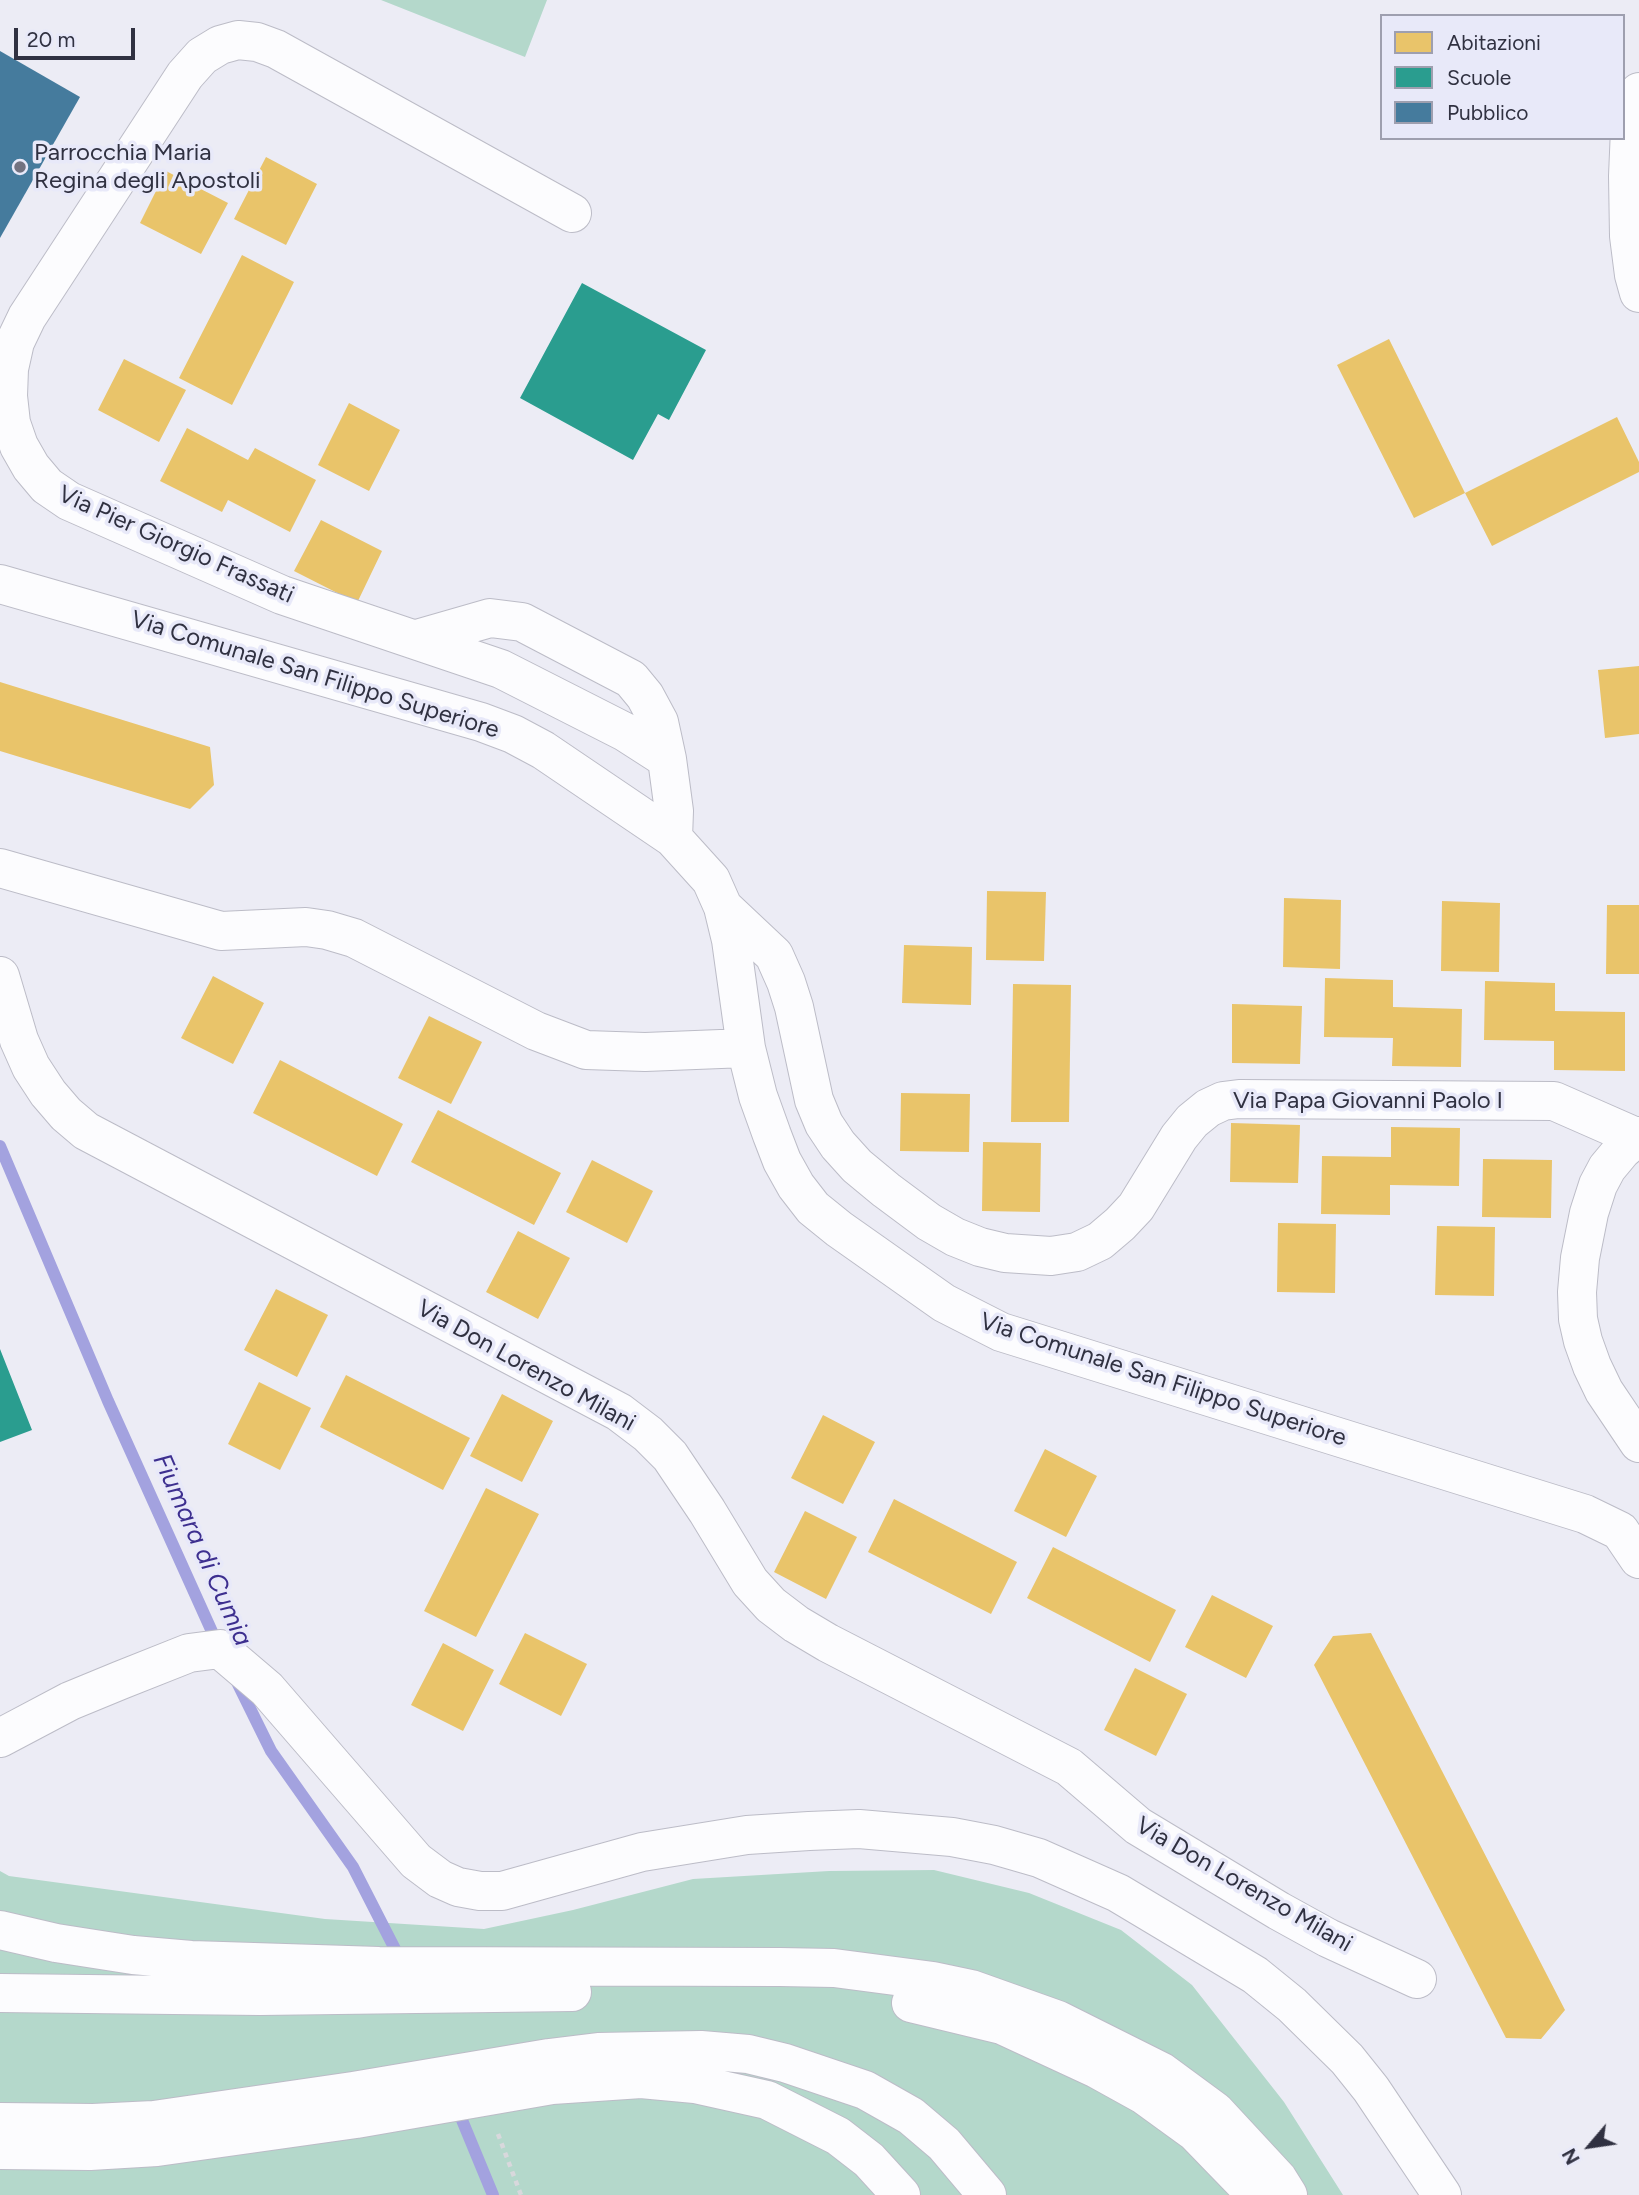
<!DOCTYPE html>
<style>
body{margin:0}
#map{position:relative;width:1639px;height:2195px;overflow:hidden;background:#ececf5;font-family:Figtree,sans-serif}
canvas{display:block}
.legend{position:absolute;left:1380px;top:14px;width:245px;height:126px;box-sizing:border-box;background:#e8e9f9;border:2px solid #9e9faf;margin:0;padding:9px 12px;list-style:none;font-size:21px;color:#303141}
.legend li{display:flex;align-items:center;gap:14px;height:35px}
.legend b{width:35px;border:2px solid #9e9faf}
.north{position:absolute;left:1555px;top:2111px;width:70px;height:70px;-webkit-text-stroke:5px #e8e9f9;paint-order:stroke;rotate:241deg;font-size:19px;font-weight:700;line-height:28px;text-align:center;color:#303141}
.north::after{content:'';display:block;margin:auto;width:24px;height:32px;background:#303141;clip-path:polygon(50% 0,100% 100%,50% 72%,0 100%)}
.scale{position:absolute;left:14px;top:28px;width:121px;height:32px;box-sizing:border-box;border:4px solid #303141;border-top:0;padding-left:9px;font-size:21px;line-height:24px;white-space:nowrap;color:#303141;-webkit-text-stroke:5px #e8e9f9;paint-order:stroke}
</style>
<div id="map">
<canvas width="1639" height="2195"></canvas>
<ul class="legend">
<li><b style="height:19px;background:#e9c46a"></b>Abitazioni</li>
<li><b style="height:19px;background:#2a9d8f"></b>Scuole</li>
<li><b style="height:19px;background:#457b9d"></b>Pubblico</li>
</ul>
<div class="north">N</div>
<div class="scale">20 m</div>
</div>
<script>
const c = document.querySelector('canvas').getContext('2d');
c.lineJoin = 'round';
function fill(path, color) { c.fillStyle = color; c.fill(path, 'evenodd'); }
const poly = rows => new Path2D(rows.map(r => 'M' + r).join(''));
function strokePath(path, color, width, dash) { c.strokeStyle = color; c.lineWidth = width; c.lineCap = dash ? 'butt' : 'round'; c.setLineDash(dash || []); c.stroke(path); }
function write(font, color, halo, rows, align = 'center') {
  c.font = font + ' Figtree,sans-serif'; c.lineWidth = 7; c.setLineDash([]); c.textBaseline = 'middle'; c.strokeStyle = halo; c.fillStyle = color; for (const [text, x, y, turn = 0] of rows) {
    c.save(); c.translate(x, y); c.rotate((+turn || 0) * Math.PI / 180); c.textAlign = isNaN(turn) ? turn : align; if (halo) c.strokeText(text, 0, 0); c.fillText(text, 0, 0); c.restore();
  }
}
const green = poly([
 [381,0,547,0,525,57],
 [934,1870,1029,1893,1121,1930,1192,1985,1284,2102,1343,2195,0,2195,0,1871,9,1876,325,1919,484,1929,573,1910,693,1879,829,1871]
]);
const homes = poly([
 [266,157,317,184,286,245,234,219],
 [166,171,228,203,201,254,140,223],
 [242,255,294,282,232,405,179,378],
 [1389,339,1465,493,1414,518,1337,365],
 [124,359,186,390,159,442,98,410],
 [349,403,400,430,369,491,318,465],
 [1617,417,1639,462,1639,472,1492,546,1465,493],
 [187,428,248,460,255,448,316,480,290,532,228,500,222,512,160,481],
 [321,520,382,551,357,603,294,571],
 [1639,666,1639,734,1605,738,1598,670],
 [0,682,210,747,214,785,190,809,0,751],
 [987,891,1046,892,1044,961,986,960],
 [1284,898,1341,900,1340,969,1283,967],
 [1442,901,1500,903,1499,972,1441,971],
 [1607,905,1639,905,1639,974,1606,974],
 [904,945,972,947,971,1005,902,1003],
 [213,976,264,1003,233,1064,181,1038],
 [1325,978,1393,980,1393,1007,1462,1009,1461,1067,1392,1066,1393,1038,1324,1037],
 [1485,981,1555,983,1555,1011,1625,1012,1625,1071,1554,1070,1554,1041,1484,1040],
 [1013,984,1071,985,1069,1122,1011,1122],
 [1232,1004,1302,1006,1300,1064,1232,1063],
 [429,1016,482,1042,451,1104,398,1078],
 [280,1060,403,1124,377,1176,253,1113],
 [901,1093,970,1094,969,1152,900,1151],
 [438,1110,561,1173,534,1225,411,1162],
 [1231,1123,1300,1125,1298,1183,1230,1182],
 [1391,1127,1460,1128,1459,1186,1390,1185,1390,1215,1321,1214,1322,1156,1391,1157],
 [983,1142,1041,1143,1040,1212,982,1211],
 [1483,1159,1552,1160,1551,1218,1482,1217],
 [592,1160,653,1191,627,1243,566,1212],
 [1278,1223,1336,1224,1335,1293,1277,1292],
 [1437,1226,1495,1227,1494,1296,1435,1295],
 [518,1231,570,1258,538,1319,486,1292],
 [276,1289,328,1315,297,1377,244,1350],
 [346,1375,470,1438,443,1490,320,1427],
 [259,1382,311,1408,280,1470,228,1444],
 [502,1394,553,1421,522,1482,470,1456],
 [823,1415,875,1442,843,1504,791,1478],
 [1045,1449,1097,1476,1066,1537,1014,1511],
 [486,1488,539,1514,476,1637,424,1611],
 [894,1499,1017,1562,991,1614,868,1552],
 [805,1511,857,1537,826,1599,774,1572],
 [1053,1547,1176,1610,1150,1662,1027,1598],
 [1212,1595,1273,1626,1246,1678,1185,1647],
 [525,1633,587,1664,561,1716,499,1684],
 [1371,1633,1565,2010,1541,2039,1506,2038,1314,1665,1333,1636],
 [443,1643,494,1670,463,1731,411,1705],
 [1135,1668,1187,1694,1156,1756,1104,1730]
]);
const schools = poly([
 [582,283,706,350,669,420,658,414,633,460,520,398],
 [0,1349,32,1430,0,1442]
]);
const public = poly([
 [0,51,80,97,0,238]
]);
const stream = poly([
 [0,1146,108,1401,218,1645],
 [236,1680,271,1751,353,1867,397,1953],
 [462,2120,493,2195]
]);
const path = poly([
 [498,2134,521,2195]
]);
const minor = poly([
 [1639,92,1630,129,1628,176,1629,236,1634,275,1639,293],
 [572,213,276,49,257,42,238,40,220,45,202,56,185,75,27,317,15,342,9,369,8,396,11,423,19,446,31,467,47,486,69,501,282,595,501,669,625,732,667,759],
 [0,584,481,722,513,734,543,750,673,838,711,880,723,907,731,940,746,1048,758,1096,772,1135,782,1161,796,1186,813,1208,839,1229,944,1303,1001,1332,1585,1514,1620,1531,1639,1559],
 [417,639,490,618,522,622,631,679,645,696,659,722,667,759,674,811,673,838],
 [0,868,221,931,306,927,327,930,354,938,536,1031,586,1050,645,1052,746,1048],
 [723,907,774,955,786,982,794,1007,814,1100,824,1124,838,1145,857,1166,886,1190,929,1222,955,1237,980,1247,1005,1253,1051,1256,1077,1252,1100,1241,1120,1224,1136,1207,1179,1137,1192,1121,1208,1108,1223,1101,1239,1099,1554,1101,1636,1137],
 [0,976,19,1040,31,1067,48,1093,66,1114,86,1131,619,1412,648,1434,670,1456,707,1511,750,1582,771,1605,796,1624,828,1643,1069,1767,1138,1826,1279,1911,1328,1938,1417,1979],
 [1639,1136,1622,1150,1607,1168,1598,1185,1589,1213,1580,1258,1577,1292,1578,1319,1583,1341,1592,1366,1604,1391,1639,1443],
 [0,1738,70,1701,121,1680,189,1653,220,1649,267,1689,416,1861,440,1879,458,1887,480,1891,502,1891,642,1852,747,1835,809,1831,859,1829,952,1837,994,1845,1039,1858,1118,1893,1255,1975,1292,2005,1347,2059,1371,2089,1442,2195]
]);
const highway = poly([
 [0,1930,56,1943,133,1955,191,1960,379,1966,780,1967,834,1968,933,1981,971,1989,1058,2020,1162,2072,1215,2111,1278,2179,1288,2195],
 [0,1993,260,1996,572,1992],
 [911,2003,1002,2025,1097,2069,1144,2095,1195,2132,1256,2195],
 [0,2122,93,2123,154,2120,353,2091,549,2058,598,2052,701,2050,748,2054,785,2063,865,2090,911,2116,944,2144,987,2195],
 [0,2150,90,2151,157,2147,356,2119,552,2085,641,2079,695,2084,767,2100,838,2136,869,2160,901,2195]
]);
const markers = [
 [20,167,7,"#727280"]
];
const poiNames = [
 ["Parrocchia Maria",34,153],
 ["Regina degli Apostoli",34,181]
];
const streetNames = [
 ["Via Pier Giorgio Frassati",176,545,24],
 ["Via Comunale San Filippo Superiore",315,675,17],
 ["Via Papa Giovanni Paolo I",1368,1101],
 ["Via Don Lorenzo Milani",526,1366,29],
 ["Via Comunale San Filippo Superiore",1163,1380,18],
 ["Via Don Lorenzo Milani",1244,1885,30]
];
const waterNames = [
 ["Fiumara di Cumia",202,1550,66]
];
fill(green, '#b4d8cb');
fill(homes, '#e9c46a');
fill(schools, '#2a9d8f');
fill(public, '#457b9d');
strokePath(stream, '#a3a2df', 12);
strokePath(minor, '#bcbcc7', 40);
strokePath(highway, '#bcbcc7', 40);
strokePath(path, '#d8d8dc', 4.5, [5, 5]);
strokePath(minor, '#fcfcfe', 38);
strokePath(highway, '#fcfcfe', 38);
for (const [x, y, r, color] of markers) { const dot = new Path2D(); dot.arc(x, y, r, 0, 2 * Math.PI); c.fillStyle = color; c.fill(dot); strokePath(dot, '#e8e9f9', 2.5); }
write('24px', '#303141', '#e8e9f9', poiNames, 'left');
write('24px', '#303141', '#e8e9f9', streetNames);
write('italic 26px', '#3d2f8f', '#e8e9f9', waterNames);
</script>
